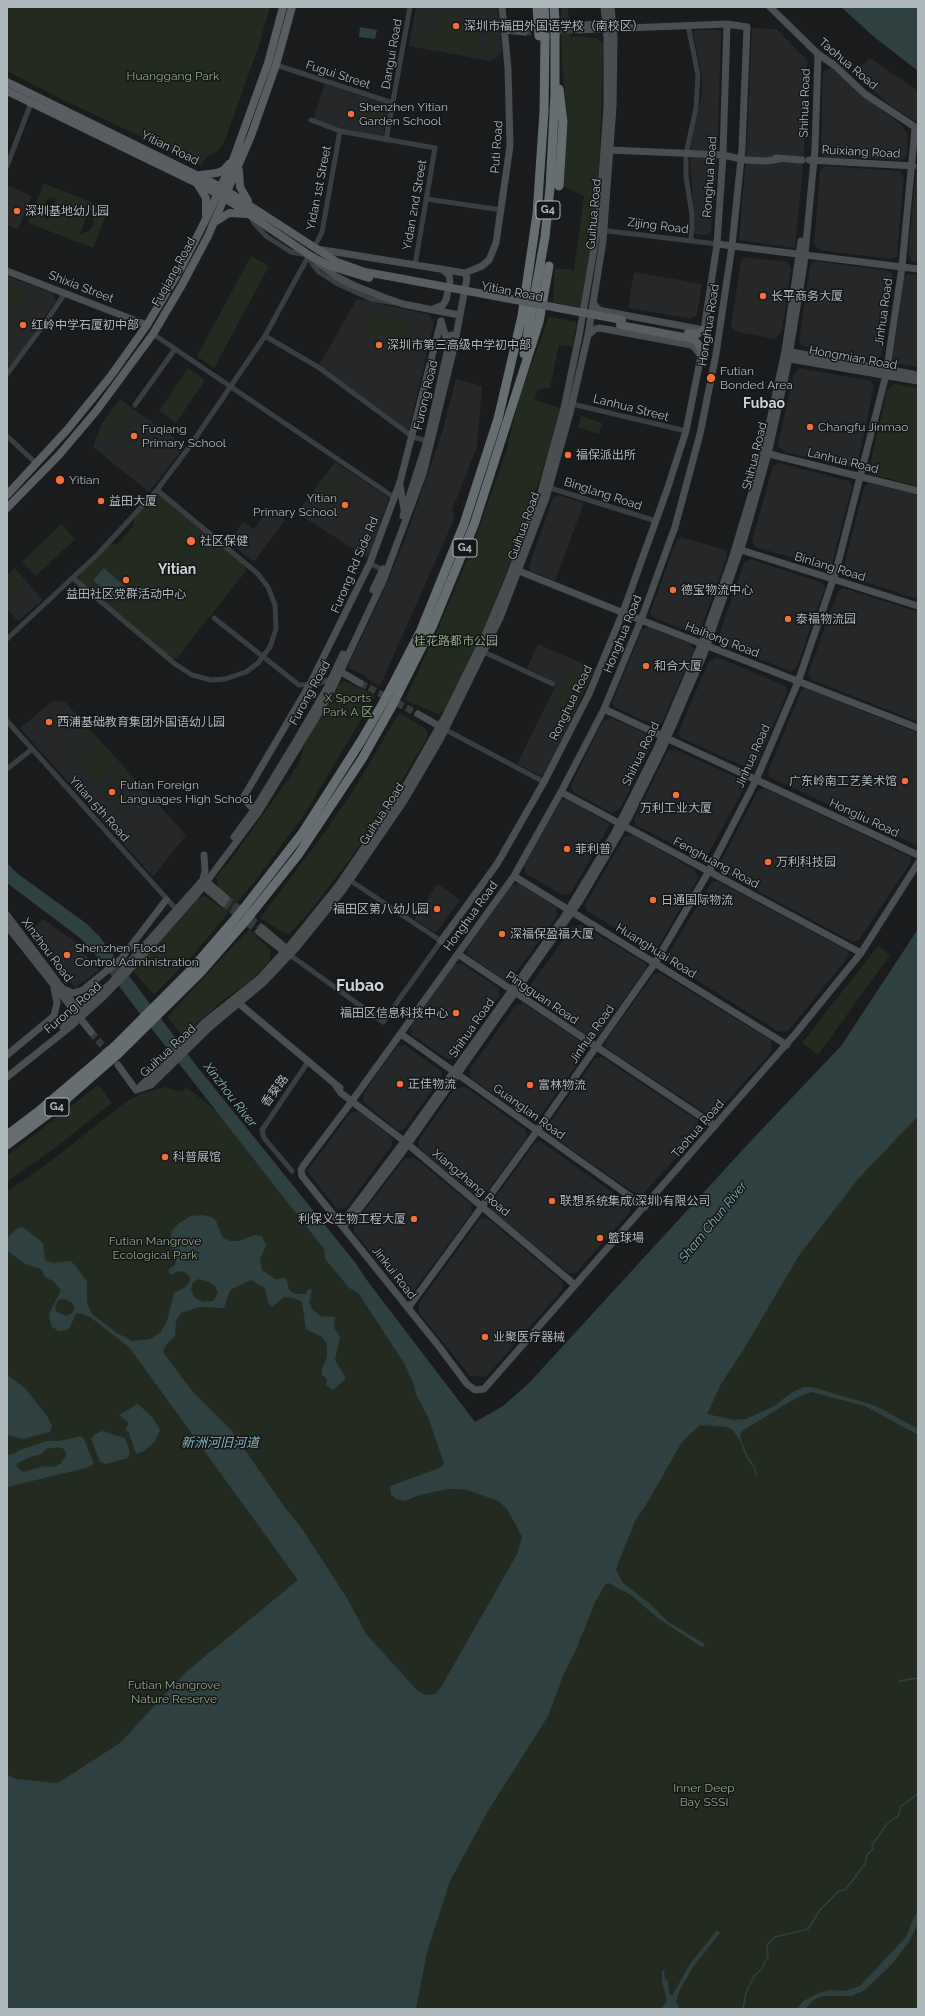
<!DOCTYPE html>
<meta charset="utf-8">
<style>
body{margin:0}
#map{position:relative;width:925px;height:2016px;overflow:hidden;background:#1a1b1c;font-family:Raleway,sans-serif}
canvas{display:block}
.frame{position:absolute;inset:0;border:8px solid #acb7bc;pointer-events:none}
</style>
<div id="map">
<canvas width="925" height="2016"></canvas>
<div class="frame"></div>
</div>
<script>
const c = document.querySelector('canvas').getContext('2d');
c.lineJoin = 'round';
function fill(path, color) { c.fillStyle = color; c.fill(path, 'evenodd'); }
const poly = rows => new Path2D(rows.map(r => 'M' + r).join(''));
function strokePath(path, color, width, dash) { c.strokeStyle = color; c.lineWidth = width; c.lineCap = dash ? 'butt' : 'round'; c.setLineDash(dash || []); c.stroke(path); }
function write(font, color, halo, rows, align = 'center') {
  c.font = font + ' Raleway,"Noto Sans SC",sans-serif'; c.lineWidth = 3; c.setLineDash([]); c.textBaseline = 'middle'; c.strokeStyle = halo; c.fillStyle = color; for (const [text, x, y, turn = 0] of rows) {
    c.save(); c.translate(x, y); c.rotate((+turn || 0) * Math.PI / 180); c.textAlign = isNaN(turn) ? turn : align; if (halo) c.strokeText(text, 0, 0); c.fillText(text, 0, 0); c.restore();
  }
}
const built = poly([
 [416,7,497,7,502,50,500,55,491,61,409,46],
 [752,28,777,29,807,60,804,154,795,248,739,240,747,144],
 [695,30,718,30,721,32,717,163,711,231,706,235,693,234,694,214,690,161,691,143,702,94,702,76,693,33],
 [870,58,918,91,918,123,890,105,854,74],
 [831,68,869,100,903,126,908,136,907,155,903,160,825,157,821,154,823,72],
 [325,84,389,105,382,142,342,134,312,123],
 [918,151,918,262,912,262,908,254],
 [826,166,899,171,904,176,897,256,891,259,819,250,814,244,820,171],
 [7,185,32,196,18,229,7,225],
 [747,257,787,262,791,268,782,331,775,339,737,332,731,326,741,261],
 [814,261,889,271,893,275,881,356,875,360,803,346,799,341,810,266],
 [634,272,702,284,697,315,691,319,628,308],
 [908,274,918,275,918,367,898,364,893,359,904,277],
 [7,276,52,293,56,300,23,349,7,369],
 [357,299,428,314,434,323,408,433,318,367],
 [800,368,871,381,874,386,858,461,852,468,785,452,779,447,778,443,794,374],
 [456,379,482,386,477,447,452,510,455,517,380,686,369,680,365,675,349,669,348,666,379,601,405,539,442,433],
 [120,399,185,446,149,492,93,447,101,425],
 [335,462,389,498,368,558,297,513],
 [779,463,849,481,852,486,832,564,825,567,755,547,752,541,773,466],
 [869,483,918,495,918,599,846,576,843,570,864,487],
 [559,495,584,503,555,581,531,571,529,566,553,498],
 [269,508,285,520,255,561,251,560,229,542,243,522,254,529],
 [681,537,725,550,727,557,700,631,695,634,652,617,650,613,676,541],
 [750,559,823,583,825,588,796,669,790,671,721,644,718,638,744,563],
 [26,581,43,600,18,621,7,609,7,597],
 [843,588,918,612,918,722,812,680,808,674,838,591],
 [648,627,691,644,694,650,662,723,654,725,614,707,612,702,642,630],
 [538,644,595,669,545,774,541,776,517,764,557,683,527,668],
 [717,657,786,686,788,691,755,768,750,769,681,738,678,733,709,661],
 [805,688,918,733,918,843,914,844,769,777,768,771,801,691],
 [53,701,65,702,186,835,153,877,20,728],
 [611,718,649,735,652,745,620,809,612,813,573,792,571,785,603,721],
 [675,749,742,780,745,787,707,856,700,859,636,825,634,819,668,751],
 [764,788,910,857,911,862,859,940,853,942,722,872,719,865,758,790],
 [567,799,610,824,571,893,563,895,526,874,524,866,561,801],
 [634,835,695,870,698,878,658,947,650,950,587,911,585,905,624,837],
 [717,881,848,951,849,956,788,1031,779,1032,668,962,667,956,711,883],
 [438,884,460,900,437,932,434,932,414,919],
 [520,884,556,907,557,916,510,981,505,981,467,954,467,949,512,885],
 [43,919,74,941,99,970,75,988,29,932],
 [582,925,645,963,647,967,597,1037,591,1038,529,995,527,990,573,926],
 [461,963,499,988,499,997,453,1059,447,1059,411,1034,411,1026,455,964],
 [660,973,771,1040,772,1051,716,1114,708,1115,605,1047,605,1042,654,974],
 [523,1003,587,1046,586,1052,538,1119,531,1120,471,1078,470,1069,516,1005],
 [405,1045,442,1072,441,1078,404,1129,398,1131,364,1102,363,1094,397,1046],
 [602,1057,698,1121,701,1131,643,1194,636,1194,549,1134,547,1127,595,1058],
 [466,1087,526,1130,527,1137,484,1195,477,1196,419,1148,419,1140,455,1088],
 [359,1111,392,1138,392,1145,346,1208,337,1209,307,1171,350,1113],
 [540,1141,629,1204,630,1212,576,1273,570,1274,491,1210,492,1202,535,1143],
 [405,1158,415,1158,471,1204,472,1212,413,1292,405,1294,354,1232,354,1224],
 [487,1218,562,1281,563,1289,486,1377,470,1376,419,1313,419,1303,480,1219]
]);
const green = poly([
 [7,7,270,7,258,48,225,140,219,150,207,156,201,165,57,97,7,71],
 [561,7,568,7,570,36,597,38,603,44,600,150,595,228,581,308,553,302,555,268,574,270,584,196,562,186,568,124,562,66],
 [435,12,481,20,488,23,493,28,495,36,494,44,488,51,493,52,492,57,419,45,421,40,418,31,420,23,427,15],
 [432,18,438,18,434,42,427,39,423,31,426,23],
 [480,25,487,29,490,39,486,46,476,50],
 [362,102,382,110,376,126,356,119],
 [45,184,107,208,108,210,93,248,28,223,43,185],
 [56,197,47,220,47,221,42,213,43,207,48,199],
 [89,210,93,214,94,223,89,231,80,234],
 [251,256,269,266,214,368,197,356],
 [7,281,27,289,19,309,7,304],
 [373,312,413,323,407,345,366,333],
 [549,317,577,322,572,347,559,345,550,387,537,390,535,400,560,408,546,460,519,540,476,649,445,710,438,714,405,700,439,626,470,553,506,452,520,395],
 [188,368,205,380,176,423,159,411],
 [895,384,918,388,918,486,871,474,869,469,887,390],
 [122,401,131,408,118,425,109,418],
 [137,412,143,416,143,422,127,443,120,446,114,440,105,452,103,451,131,415],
 [135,415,141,417,140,422,125,441,119,443,117,440,118,435],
 [581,416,602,423,599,434,578,427],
 [109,422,116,428,106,441,98,435],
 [338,471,347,476,350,483,349,490,336,508,329,511,322,511,315,503,314,493,328,474],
 [340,475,346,481,345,491,333,505,326,508,321,506,317,499,319,492,330,477],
 [330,478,345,489,339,497,325,486],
 [324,487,338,497,333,505,318,494],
 [157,494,160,494,245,564,246,571,177,658,171,659,79,582,79,575,110,544,117,544,119,542,134,525,134,517],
 [61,524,75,539,36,576,22,562],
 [15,568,26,581,7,597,7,575],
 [579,670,585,673,588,681,575,709,569,713,560,711,558,707,555,713,552,711,572,671],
 [345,681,375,696,305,814,255,881,193,955,154,995,134,972,195,899,205,896,223,909,233,898,218,887,216,877,233,857,300,762,305,743,339,684],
 [399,713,425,728,428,734,425,741,393,796,351,858,311,910,289,935,274,927,260,918,322,836,354,789],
 [80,720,131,779,128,781,122,775,120,781,116,786,109,789,102,788,77,763,74,753,75,746,80,741,90,738,77,723],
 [87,742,97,746,80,760,78,755,79,748],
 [115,767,118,774,115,781,109,785,99,782],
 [109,791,127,793,126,802,108,801],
 [249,929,271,950,269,962,250,982,224,999,183,1036,167,1017],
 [878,946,890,955,818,1055,802,1043],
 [918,1044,918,2009,359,2009,534,1656],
 [98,1085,112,1103,53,1149,7,1182,7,1156],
 [164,1087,182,1092,186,1087,220,1114,325,1249,325,1259,349,1288,358,1293,404,1363,414,1385,416,1395,428,1417,444,1464,439,1468,390,1486,396,1499,410,1500,420,1495,448,1489,467,1490,498,1501,507,1509,522,1537,517,1554,436,1696,426,1695,417,1690,407,1682,367,1635,347,1598,301,1527,286,1510,265,1532,299,1580,7,2009,7,1192,51,1161,127,1101,143,1093],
 [602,1226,611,1234,597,1249,589,1241]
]);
const water = poly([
 [841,7,918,7,918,71,873,36],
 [360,27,377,30,375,39,359,37],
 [104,568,128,589,117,600,93,580],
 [7,863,18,874,87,924,100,937,195,1064,354,1261,369,1283,475,1422,503,1406,529,1383,748,1144,841,1046,918,929,918,1116,858,1179,800,1254,742,1352,721,1384,707,1414,734,1420,746,1419,774,1406,791,1393,803,1387,812,1387,876,1406,918,1429,918,1435,865,1406,811,1392,796,1398,742,1431,740,1434,742,1444,733,1430,726,1427,700,1425,682,1442,647,1503,635,1521,616,1569,623,1583,649,1603,668,1622,705,1644,704,1646,702,1647,659,1619,631,1595,609,1583,605,1585,595,1602,576,1650,563,1676,548,1716,488,1811,450,1881,427,1952,416,2009,7,2009,7,1775,16,1779,58,1783,120,1743,186,1672,298,1580,129,1347,90,1317,80,1313,76,1314,70,1327,67,1330,59,1331,52,1327,49,1317,50,1312,61,1290,53,1281,45,1277,41,1269,25,1264,8,1251,7,1238,11,1234,18,1228,23,1227,43,1243,45,1260,53,1263,70,1261,74,1264,87,1281,87,1303,92,1314,117,1333,132,1341,150,1339,160,1333,167,1321,174,1293,184,1288,190,1281,190,1277,185,1272,178,1271,171,1275,168,1270,175,1265,177,1257,176,1253,169,1247,172,1231,179,1223,191,1216,204,1215,213,1218,216,1221,223,1238,230,1241,240,1241,254,1235,262,1236,266,1245,260,1260,262,1270,275,1279,286,1278,289,1290,295,1294,305,1294,309,1289,312,1290,309,1302,312,1309,320,1316,333,1317,335,1318,334,1328,340,1337,335,1360,346,1378,333,1390,326,1385,327,1379,322,1375,322,1369,327,1357,327,1344,322,1337,306,1329,302,1302,294,1298,284,1297,272,1307,268,1302,265,1288,251,1280,230,1290,224,1308,200,1307,181,1313,176,1321,175,1336,166,1345,163,1352,192,1391,231,1430,286,1509,301,1527,347,1598,367,1635,417,1690,426,1695,435,1694,441,1687,517,1554,522,1537,507,1509,498,1501,467,1490,448,1489,420,1495,405,1501,396,1499,391,1495,390,1486,439,1468,444,1464,428,1417,416,1395,414,1385,404,1363,358,1293,349,1288,325,1259,324,1249,134,1006,95,954,80,938,7,883],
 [198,1279,209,1282,215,1286,218,1293,213,1301,203,1302,194,1297,191,1289,193,1283],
 [65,1299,72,1303,75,1309,72,1313,67,1316,57,1312,55,1307,58,1300],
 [7,1375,25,1388,47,1416,52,1426,50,1432,23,1439,7,1435],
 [138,1404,152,1417,160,1430,155,1441,144,1451,136,1454,129,1433,125,1429,129,1423,119,1415],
 [102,1431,125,1438,130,1452,128,1458,106,1464,100,1462,91,1439,94,1435],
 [81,1436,84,1439,94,1464,86,1468,7,1487,7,1455,15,1453,20,1450,47,1441,60,1441],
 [58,1447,64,1449,67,1454,61,1463,55,1467,44,1466,23,1472,16,1466,18,1463,33,1456,40,1455,46,1449],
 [918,1912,918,1923,910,1940,893,1963,865,1990,852,1996,824,1996,813,2000,805,2009,797,2009,802,2002,816,1994,829,1990,845,1991,860,1986,906,1937,914,1917],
 [717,1930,720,1933,695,1964,680,1989,676,2002,680,2009,661,2009,667,2001,662,1981,662,1971,664,1970,665,1979,668,1981,669,1994,672,1996,690,1964]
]);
const stream = poly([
 [741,1442,747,1457,754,1466,756,1475],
 [899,1681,918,1678],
 [743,2009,746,1993,754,1976,762,1969,768,1956,767,1945,775,1937,808,1929,820,1910,838,1892,846,1889,865,1864,867,1855,873,1849,872,1845,887,1824,899,1815,900,1807,918,1794]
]);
const secondaryTunnel = poly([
 [524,27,577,25],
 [524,32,577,30],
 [360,683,418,714],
 [226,898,262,928],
 [223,903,259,932],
 [91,1032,110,1055]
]);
const street = poly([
 [688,25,698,75,696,108,686,154,686,176,692,215,691,241],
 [276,65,393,103],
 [311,120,340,131,435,148,415,265],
 [386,140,410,7],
 [7,166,31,103],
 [426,199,502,210],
 [251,216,254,223,266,236,291,252,308,255],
 [600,230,717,244],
 [314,248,322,232,340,131],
 [309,256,313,265,319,272,336,283,371,299,395,303],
 [153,334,395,498],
 [265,336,318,367,413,437,427,441],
 [7,374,45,323,65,293],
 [572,404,686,431],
 [135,405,175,349],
 [7,436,37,464],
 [547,487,656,521],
 [370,563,382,570],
 [74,579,175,664,192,675,211,680,225,679,246,672,258,663,270,647,276,629,275,605,268,587,257,573,157,490],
 [214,618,299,685,317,684,331,679],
 [7,639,97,555,157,490,190,446,265,336,309,255],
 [484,652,553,684],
 [7,721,176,909],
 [446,730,544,782],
 [7,769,32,749],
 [290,955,383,1022,441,941,348,879],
 [292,1171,264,1138,262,1130,308,1062]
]);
const secondary = poly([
 [770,7,818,54,834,65,865,94,918,129],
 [577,25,606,24,609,25],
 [505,30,524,32],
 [577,30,727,24,747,27,742,149,732,246,716,354,700,434,675,527,641,620,604,709,561,792,514,876,352,1101,303,1166,301,1170,302,1176,437,1344,467,1384,475,1390,484,1389,796,1033,861,953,918,863],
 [610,150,723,155,746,160,765,161,780,159],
 [776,158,802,160],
 [809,160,913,166],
 [717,244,918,269],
 [317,249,465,273,482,266,489,260,496,243,510,146,508,68,502,7],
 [318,263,337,277,353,285,383,297,403,304,459,315],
 [7,271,147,325],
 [593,303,599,310,603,311,704,330,717,244,723,155,727,24],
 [433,309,443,305,446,300,450,281,449,275,442,269],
 [441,321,448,344],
 [786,351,918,375],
 [784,358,918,381],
 [765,453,918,491],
 [400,485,404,510],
 [403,516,427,441,451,335],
 [738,549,918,606],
 [519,571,641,620,918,728],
 [373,590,383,569],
 [336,669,360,683],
 [604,709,918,855],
 [418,714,444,729],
 [561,792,861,953],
 [254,810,243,798,310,684,370,563,400,482,441,321],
 [234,837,254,810,296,741,327,688,343,654],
 [204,855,205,871,203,879,226,898],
 [514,876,787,1045],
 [200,883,223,903],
 [7,915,80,1012,81,1016],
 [7,926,91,1032],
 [262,928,287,949,289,953],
 [259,932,286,953],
 [441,941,497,864,544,782,589,694,623,612,667,490,686,431,701,356,695,348,691,345,600,328,595,329,588,335],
 [458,954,715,1126],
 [63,989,73,993,83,990,121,959,166,900],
 [236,1001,340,1088],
 [63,1027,111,983,202,881],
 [401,1034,645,1207],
 [7,1055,54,1016,57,1003,54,988],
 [118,1065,136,1090],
 [7,1077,70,1027,102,998,139,960,198,893,258,813,316,718,334,685,383,581,423,474,453,352,467,278,465,273],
 [336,1086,341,1093,404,1141,575,1285],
 [138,1089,205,1022,259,979,291,944,338,886,402,792,446,715,483,640,508,580,540,496,564,408,579,336,599,220,607,107,607,38,604,7],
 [136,1090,151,1085,210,1027,264,982,297,947,343,890,404,801,441,738,500,618,546,498,570,413,588,335,603,241,613,107,614,37,611,7],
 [342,1225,349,1222,401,1154,579,902,629,817,662,750,703,656,744,539,768,454,787,368,804,264,815,149,818,54],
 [342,1225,346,1218,399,1148,564,917,614,834,657,748,705,635,732,559,761,462,785,351,801,241],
 [408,1308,537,1131,655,963,709,871,756,780,798,682,836,571,886,375,902,267,915,128]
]);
const primary = poly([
 [7,82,221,187,337,262,365,272,393,277],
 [7,91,207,188,234,204,309,255,327,265,369,278],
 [239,171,240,187,248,201],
 [200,175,217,173,224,170,229,164],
 [198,185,206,198,206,215],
 [215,222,229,213,247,214],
 [620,325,694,339,702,349,701,356],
 [688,333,697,334,704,330],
 [7,495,67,430,110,377,147,325,181,268,204,223,233,160,268,63,283,7],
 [7,508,59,455,97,410,153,334,182,285,208,236,251,136,276,65,292,7]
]);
const highway = poly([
 [537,7,538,20],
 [544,7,545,21],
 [554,7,555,21],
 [559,186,563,122,559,89],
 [524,354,545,237,550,188,555,95,555,36],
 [391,688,421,630,464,524,498,419,509,372,522,316,537,214,544,112,545,36],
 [398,694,432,627,474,525,539,322,549,266],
 [244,908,303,832,361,741,383,703],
 [251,914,298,855,362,759,392,706],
 [114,1047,190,971,235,919],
 [118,1054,200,973,242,925],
 [7,1135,40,1110,99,1060],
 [7,1145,55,1109,104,1066]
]);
const primaryBridge = poly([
 [393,277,622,320]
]);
const highwayBridge = poly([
 [538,20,539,36],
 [555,21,555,36],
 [383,703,391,688],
 [392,706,398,694],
 [235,919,244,908],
 [242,925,251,914],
 [99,1060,114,1047],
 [104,1066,118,1054]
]);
const markers = [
 [456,26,4,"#f56d39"],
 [351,114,4,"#f56d39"],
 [17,211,4,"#f56d39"],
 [763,296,4,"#f56d39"],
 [23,325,4,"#f56d39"],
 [379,345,4,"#f56d39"],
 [711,378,5,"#f56d39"],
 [810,427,4,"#f56d39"],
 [134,436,4,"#f56d39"],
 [568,455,4,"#f56d39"],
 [60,480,5,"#f56d39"],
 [101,501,4,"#f56d39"],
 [345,505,4,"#f56d39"],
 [191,541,5,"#f56d39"],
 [126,580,4,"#f56d39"],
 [673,590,4,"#f56d39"],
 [788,619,4,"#f56d39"],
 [646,666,4,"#f56d39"],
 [49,722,4,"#f56d39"],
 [905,781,4,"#f56d39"],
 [112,792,4,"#f56d39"],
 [676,795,4,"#f56d39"],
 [567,849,4,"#f56d39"],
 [768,862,4,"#f56d39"],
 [653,900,4,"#f56d39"],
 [437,909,4,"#f56d39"],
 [502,934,4,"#f56d39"],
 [67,955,4,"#f56d39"],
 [456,1013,4,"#f56d39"],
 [400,1084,4,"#f56d39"],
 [530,1085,4,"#f56d39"],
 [165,1157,4,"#f56d39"],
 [552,1201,4,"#f56d39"],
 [414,1219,4,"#f56d39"],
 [600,1238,4,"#f56d39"],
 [485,1337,4,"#f56d39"]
];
const shields = [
 [548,210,24],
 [465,548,24],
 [57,1107,24]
];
const shieldNames = [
 ["G4",548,210],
 ["G4",465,548],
 ["G4",57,1107]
];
const poiNames = [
 ["深圳市福田外国语学校（南校区）",464,26],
 ["Shenzhen Yitian",359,107],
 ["Garden School",359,121],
 ["深圳基地幼儿园",25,211],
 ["长平商务大厦",771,296],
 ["红岭中学石厦初中部",31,325],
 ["深圳市第三高级中学初中部",387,345],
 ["Futian",720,371],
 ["Bonded Area",720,385],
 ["Changfu Jinmao",818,427],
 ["Fuqiang",142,429],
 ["Primary School",142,443],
 ["福保派出所",576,455],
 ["Yitian",69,480],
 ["Yitian",337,498,"right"],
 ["Primary School",337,512,"right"],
 ["益田大厦",109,501],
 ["社区保健",200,541],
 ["德宝物流中心",681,590],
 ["益田社区党群活动中心",126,594,"center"],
 ["泰福物流园",796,619],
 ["和合大厦",654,666],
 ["西浦基础教育集团外国语幼儿园",57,722],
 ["广东岭南工艺美术馆",897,781,"right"],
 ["Futian Foreign",120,785],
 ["Languages High School",120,799],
 ["万利工业大厦",676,808,"center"],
 ["菲利普",575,849],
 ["万利科技园",776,862],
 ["日通国际物流",661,900],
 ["福田区第八幼儿园",429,909,"right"],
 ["深福保盈福大厦",510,934],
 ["Shenzhen Flood",75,948],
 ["Control Administration",75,962],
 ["福田区信息科技中心",448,1013,"right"],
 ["正佳物流",408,1084],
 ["富林物流",538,1085],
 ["科普展馆",173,1157],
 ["联想系统集成(深圳)有限公司",560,1201],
 ["利保义生物工程大厦",406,1219,"right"],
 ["籃球場",608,1238],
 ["业聚医疗器械",493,1337]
];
const streetNames = [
 ["Dangui Road",392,54,-80],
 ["Taohua Road",848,64,40],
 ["Fugui Street",338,75,18],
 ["Shihua Road",805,103,-88],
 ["Puti Road",497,147,-86],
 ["Yitian Road",170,148,26],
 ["Ruixiang Road",861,152,3],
 ["Ronghua Road",710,177,-86],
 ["Yidan 1st Street",319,188,-79],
 ["Yidan 2nd Street",415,205,-80],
 ["Guihua Road",594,214,-85],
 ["Zijing Road",658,226,7],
 ["Fuqiang Road",174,272,-61],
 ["Shixia Street",81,287,21],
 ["Yitian Road",512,292,11],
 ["Jinhua Road",884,312,-82],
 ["Honghua Road",709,325,-81],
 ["Hongmian Road",853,358,10],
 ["Furong Road",426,395,-77],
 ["Lanhua Street",631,408,14],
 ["Shihua Road",755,456,-76],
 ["Lanhua Road",843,461,14],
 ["Binglang Road",603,494,18],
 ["Guihua Road",524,526,-70],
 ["Furong Rd Side Rd",355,565,-67],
 ["Binlang Road",830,567,17],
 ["Honghua Road",623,634,-68],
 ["Haihong Road",722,640,21],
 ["Furong Road",310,693,-61],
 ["Ronghua Road",571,703,-64],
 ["Shihua Road",641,754,-64],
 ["Jinhua Road",753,756,-66],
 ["Yitian 5th Road",99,809,48],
 ["Guihua Road",382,814,-57],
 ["Hongliu Road",864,818,25],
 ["Fenghuang Road",716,863,28],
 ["Honghua Road",471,916,-54],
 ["Xinzhou Road",47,950,53],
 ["Huanghuai Road",656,951,32],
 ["Pingguan Road",542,998,34],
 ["Furong Road",73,1008,-41],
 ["Shihua Road",472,1028,-55],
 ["Jinhua Road",592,1034,-55],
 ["Guihua Road",168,1051,-43],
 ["香葵路",275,1091,-54],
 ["Guanglan Road",529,1112,36],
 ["Taohua Road",698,1129,-49],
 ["Xiangzhang Road",471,1183,40],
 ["Jinkui Road",394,1273,52]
];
const parkNames = [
 ["Huanggang Park",173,76],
 ["桂花路都市公园",456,641],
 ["X Sports",348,698],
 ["Park A 区",348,712],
 ["Futian Mangrove",155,1241],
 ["Ecological Park",155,1255],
 ["Futian Mangrove",174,1685],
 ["Nature Reserve",174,1699],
 ["Inner Deep",704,1788],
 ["Bay SSSI",704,1802]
];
const waterNames = [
 ["Xinzhou River",230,1095,52],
 ["Sham Chun River",713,1222,-51],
 ["新洲河旧河道",220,1443]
];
const quarterNames = [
 ["Fubao",764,404],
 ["Yitian",177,570]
];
const districtNames = [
 ["Fubao",360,986]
];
fill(built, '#262729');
fill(green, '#232b21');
fill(water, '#2f4041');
strokePath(stream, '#2f4041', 1.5);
strokePath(secondaryTunnel, '#373a3c', 7, [7, 3.5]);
strokePath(street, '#3b3e41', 5);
strokePath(secondary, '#494e51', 7);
strokePath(primary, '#575d60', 8);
strokePath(highway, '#676e72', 9);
strokePath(primaryBridge, '#575d60', 8);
strokePath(highwayBridge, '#676e72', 9);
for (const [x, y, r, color] of markers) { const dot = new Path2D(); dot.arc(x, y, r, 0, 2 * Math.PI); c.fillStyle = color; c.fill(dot); strokePath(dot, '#151617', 1.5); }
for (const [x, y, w] of shields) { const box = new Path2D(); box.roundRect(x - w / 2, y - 9, w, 18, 3); c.fillStyle = '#151617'; c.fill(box); strokePath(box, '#acb7bc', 1); }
write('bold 11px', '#acb7bc', null, shieldNames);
write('12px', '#acb7bc', '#151617', poiNames, 'left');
write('12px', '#acb7bc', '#151617', streetNames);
write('12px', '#8fa783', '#151617', parkNames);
write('italic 13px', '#83b3b7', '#151617', waterNames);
write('bold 14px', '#cdd4d8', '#151617', quarterNames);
write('bold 16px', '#cdd4d8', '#151617', districtNames);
</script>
